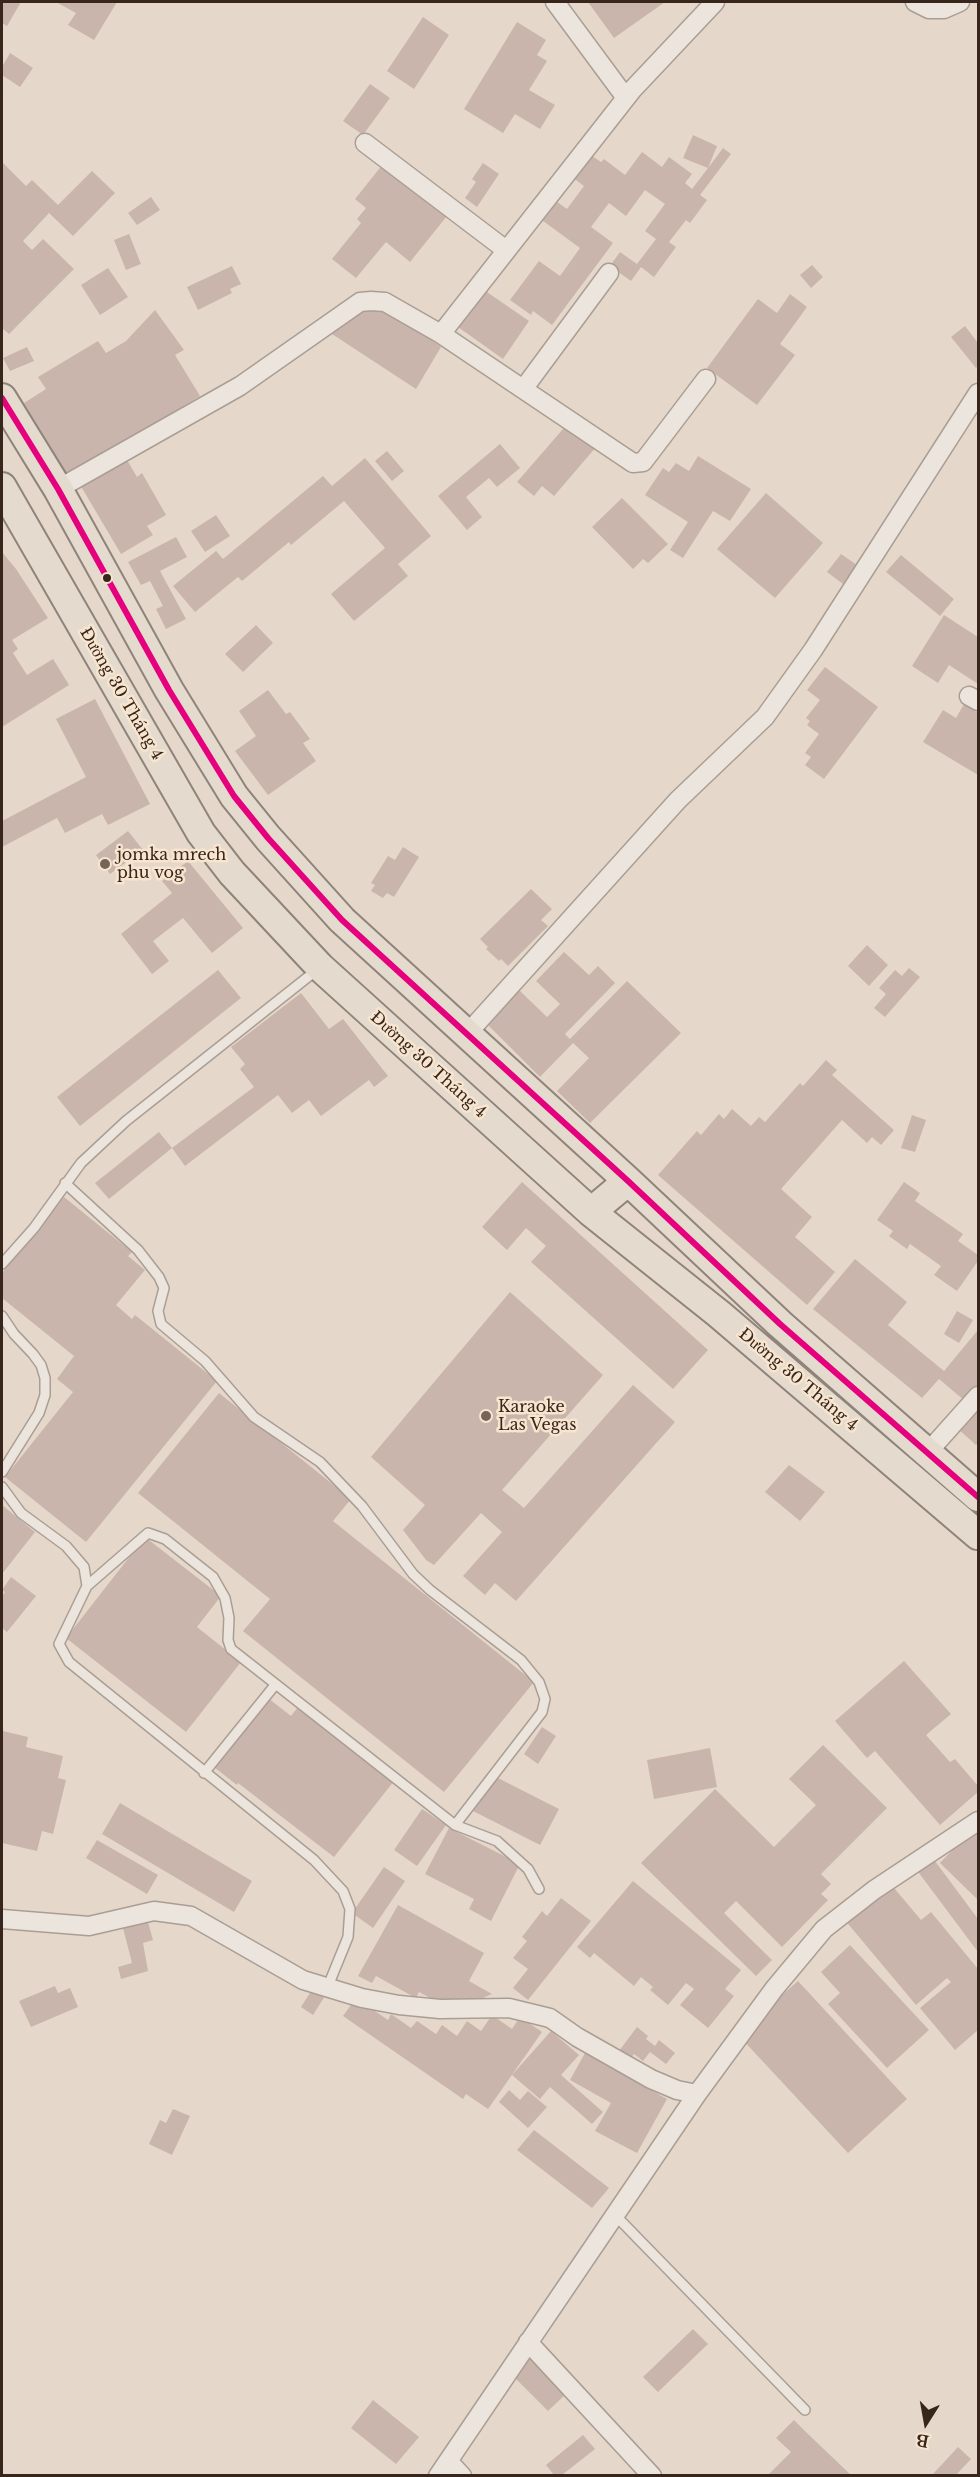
<!DOCTYPE html>
<meta charset="utf-8">
<style>
body{margin:0}
#map{position:relative;width:980px;height:2477px;overflow:hidden;background:#e5d8ca;font-family:"Libre Baskerville",serif}
canvas{display:block}
.frame{position:absolute;inset:0;border:3px solid #38251c;pointer-events:none}
.north{position:absolute;left:896px;top:2393px;width:60px;height:60px;-webkit-text-stroke:4px #f7e5cf;paint-order:stroke;rotate:191deg;font-size:16px;font-weight:700;line-height:24px;text-align:center;color:#38251c}
.north::after{content:'';display:block;margin:auto;width:21px;height:27px;background:#38251c;clip-path:polygon(50% 0,100% 100%,50% 72%,0 100%)}
</style>
<div id="map">
<canvas width="980" height="2477"></canvas>
<div class="frame"></div>
<div class="north">B</div>
</div>
<script>
const c = document.querySelector('canvas').getContext('2d');
c.lineJoin = 'round';
function fill(path, color) { c.fillStyle = color; c.fill(path, 'evenodd'); }
const poly = rows => new Path2D(rows.map(r => 'M' + r).join(''));
function strokePath(path, color, width, dash) { c.strokeStyle = color; c.lineWidth = width; c.lineCap = dash ? 'butt' : 'round'; c.setLineDash(dash || []); c.stroke(path); }
function write(font, color, halo, rows, align = 'center') {
  c.font = font + ' "Libre Baskerville",serif'; c.lineWidth = 5; c.setLineDash([]); c.textBaseline = 'middle'; c.strokeStyle = halo; c.fillStyle = color; for (const [text, x, y, turn = 0] of rows) {
    c.save(); c.translate(x, y); c.rotate((+turn || 0) * Math.PI / 180); c.textAlign = isNaN(turn) ? turn : align; if (halo) c.strokeText(text, 0, 0); c.fillText(text, 0, 0); c.restore();
  }
}
const building = poly([
 [2,2,21,2,7,26,2,23],
 [56,2,117,2,94,40,68,25,76,13],
 [588,2,665,2,614,38],
 [423,17,449,35,414,89,387,71],
 [517,22,546,40,537,55,547,61,529,90,555,105,540,129,515,114,503,133,464,109],
 [10,53,33,68,20,87,2,75,2,67],
 [370,84,390,98,363,135,343,121],
 [693,135,717,146,708,168,723,148,731,154,700,195,707,200,690,223,686,220,669,242,676,247,654,277,641,267,631,281,610,266,620,252,637,264,656,239,645,231,665,204,645,190,626,216,609,203,591,227,613,243,552,325,533,311,531,315,510,300,539,261,560,276,580,248,539,218,553,199,567,209,584,186,572,177,589,154,601,162,604,159,625,175,642,152,662,167,669,157,692,174,685,183,692,189,708,168,683,158],
 [2,162,26,186,32,180,58,205,92,171,115,193,73,236,49,213,23,241,32,250,43,239,74,269,9,334,3,329,2,330],
 [483,163,499,174,477,207,465,198,476,182,472,179],
 [383,164,447,216,410,262,386,242,356,278,332,259,361,223,357,219,366,208,355,199],
 [151,197,160,210,137,225,128,213],
 [129,234,141,264,126,270,114,240],
 [812,265,823,277,811,288,800,275],
 [232,266,241,284,230,289,232,293,198,310,187,287],
 [108,268,128,297,100,315,81,285],
 [484,290,529,321,503,359,458,327],
 [790,294,807,307,780,344,795,355,757,405,707,368,758,299,777,313],
 [381,304,441,347,416,389,332,334,344,315],
 [155,310,184,350,175,355,200,396,68,476,24,403,46,389,38,377,98,341,106,353,126,341],
 [965,326,978,343,978,366,976,368,951,337],
 [27,347,34,361,10,371,3,358],
 [569,422,597,446,554,496,542,486,534,496,517,482],
 [500,444,520,468,497,487,489,478,466,497,482,517,467,530,438,496],
 [387,451,404,471,392,481,375,461],
 [698,456,751,489,730,521,713,511,683,558,670,550,688,522,645,495,663,468,669,472,676,463,689,471],
 [365,458,431,536,398,564,408,576,354,621,331,594,385,548,344,501,291,545,289,542,242,581,238,577,195,612,173,586,216,551,223,559,323,476,332,486],
 [127,460,137,477,142,473,166,515,147,526,153,535,121,554,79,483,111,465,113,468],
 [766,493,823,543,775,598,717,549],
 [622,498,668,544,648,563,643,559,633,569,592,527],
 [216,515,230,536,205,552,191,531],
 [176,537,187,557,160,571,186,619,166,629,156,609,163,606,150,581,141,585,128,562],
 [2,552,16,569,48,618,12,640,18,649,13,653,27,675,53,659,69,685,2,727],
 [841,554,857,565,843,584,827,572],
 [901,555,954,599,940,616,886,572],
 [944,615,978,637,978,684,949,665,938,683,912,666],
 [256,625,273,643,243,672,225,654],
 [825,667,878,707,824,779,805,765,811,757,805,753,819,734,807,725,810,721,806,718,820,700,807,690],
 [268,690,286,714,290,712,310,739,303,743,316,761,268,795,235,751,256,736,239,711],
 [95,699,150,804,108,825,102,814,65,833,57,818,2,847,2,821,86,777,56,719],
 [964,704,978,713,978,775,923,742,943,710,956,718],
 [128,831,143,850,110,874,96,855],
 [403,847,419,857,394,897,387,893,383,898,371,891,375,885,371,883,388,856,395,860],
 [188,861,243,928,212,953,183,918,153,941,169,961,152,974,121,934,172,893,162,881],
 [531,889,552,909,541,920,548,926,508,966,501,959,499,961,486,949,488,947,480,939],
 [867,945,888,965,869,986,848,966],
 [564,952,589,975,598,966,615,983,565,1034,570,1039,627,981,681,1033,590,1123,557,1091,589,1058,573,1043,540,1077,485,1022,518,989,547,1017,560,1004,536,981],
 [909,968,920,977,885,1017,874,1008,886,994,879,988,895,970,902,976],
 [218,970,241,998,80,1126,57,1097],
 [301,993,329,1029,343,1019,388,1076,374,1087,369,1080,321,1116,309,1100,292,1113,278,1095,185,1166,172,1148,109,1199,95,1183,159,1132,172,1148,254,1087,240,1069,245,1064,231,1047],
 [826,1060,837,1070,832,1075,894,1130,881,1145,872,1137,867,1143,842,1120,781,1189,812,1217,795,1237,835,1272,807,1305,658,1175,697,1131,701,1135,719,1114,724,1119,732,1109,751,1126,759,1117,765,1122,800,1083,803,1086],
 [912,1115,926,1120,915,1152,901,1148],
 [522,1182,708,1350,673,1389,531,1262,546,1246,526,1228,507,1250,482,1227],
 [904,1182,920,1193,915,1201,963,1234,958,1241,978,1255,978,1261,957,1291,934,1275,941,1266,910,1244,907,1249,889,1236,893,1231,877,1220],
 [64,1197,132,1252,128,1256,145,1270,116,1305,132,1319,135,1315,217,1381,86,1542,5,1477,73,1392,57,1379,74,1356,2,1298,2,1273],
 [855,1259,907,1302,888,1325,944,1371,978,1330,978,1385,965,1401,939,1379,922,1398,813,1309],
 [510,1292,603,1375,502,1490,524,1508,633,1385,675,1422,516,1601,495,1583,485,1595,463,1576,502,1532,481,1513,434,1565,426,1560,403,1530,425,1505,371,1457],
 [957,1311,973,1320,959,1343,944,1334],
 [219,1393,351,1499,333,1521,534,1682,444,1792,243,1631,270,1599,138,1493],
 [978,1404,978,1443,976,1445,957,1428],
 [789,1465,825,1492,800,1521,765,1492],
 [2,1505,35,1532,2,1574],
 [145,1537,221,1596,197,1627,241,1662,186,1732,66,1638],
 [11,1577,36,1596,7,1632,2,1628,2,1596,5,1592,2,1590],
 [904,1661,951,1714,926,1735,950,1762,955,1759,978,1786,978,1792,940,1825,875,1751,867,1758,835,1721],
 [268,1698,291,1716,298,1707,394,1781,334,1857,238,1783,237,1785,214,1767],
 [542,1727,556,1736,538,1764,524,1754],
 [3,1731,28,1737,26,1747,63,1756,58,1778,66,1780,53,1834,42,1831,37,1851,2,1843],
 [823,1745,887,1808,821,1874,831,1884,821,1894,828,1900,782,1947,736,1901,724,1913,772,1960,756,1976,641,1863,715,1789,774,1847,816,1805,789,1779],
 [710,1748,717,1787,654,1799,647,1760],
 [494,1776,559,1809,540,1845,473,1811],
 [120,1803,252,1881,234,1912,102,1834],
 [422,1809,446,1825,417,1866,394,1850],
 [978,1823,978,1900,940,1863],
 [449,1828,520,1864,491,1921,469,1909,474,1899,425,1874],
 [97,1840,158,1875,147,1894,86,1858],
 [932,1857,978,1919,978,1952,916,1869],
 [384,1867,405,1881,373,1928,352,1913],
 [633,1881,741,1970,725,1989,734,1996,708,2028,680,2005,694,1989,686,1983,668,2005,650,1990,653,1987,641,1977,634,1986,594,1953,590,1958,577,1947],
 [889,1882,921,1920,931,1912,978,1969,978,2030,955,2050,920,2008,951,1982,947,1978,916,2005,844,1919],
 [561,1898,591,1921,528,2000,513,1988,528,1969,513,1958,527,1941,522,1937,542,1911,547,1916],
 [398,1905,484,1953,469,1981,492,1994,476,2001,434,2000,419,1992,416,1998,376,1976,372,1983,358,1976],
 [148,1922,153,1940,143,1943,148,1971,121,1979,118,1967,132,1963,123,1928],
 [850,1945,929,2030,887,2068,828,2004,840,1993,821,1972],
 [798,1981,907,2099,848,2153,741,2038,755,2019],
 [55,1986,58,1993,70,1988,78,2007,31,2027,19,2001],
 [313,1988,325,1996,313,2015,301,2007],
 [356,1998,388,2020,391,2014,411,2028,417,2021,436,2034,442,2025,457,2036,467,2021,481,2031,492,2015,512,2029,520,2017,542,2032,488,2109,466,2094,463,2099,343,2016],
 [637,2027,648,2036,646,2039,655,2046,659,2040,675,2053,666,2064,650,2052,643,2061,634,2054,630,2059,619,2051],
 [551,2031,579,2055,561,2075,603,2112,592,2124,550,2087,540,2099,512,2075],
 [585,2053,667,2099,637,2153,595,2131,611,2103,570,2080],
 [509,2090,520,2100,528,2091,547,2107,528,2128,499,2102],
 [173,2109,190,2116,172,2155,149,2144,160,2120,166,2123],
 [534,2130,609,2188,592,2208,517,2150],
 [693,2329,708,2344,658,2392,643,2377],
 [531,2358,566,2394,548,2411,512,2375],
 [373,2400,419,2437,396,2464,351,2428],
 [794,2420,808,2434,851,2475,768,2475,791,2452,776,2438],
 [583,2435,595,2449,562,2475,554,2475,546,2465],
 [958,2447,971,2459,956,2475,932,2475]
]);
const service = poly([
 [65,1183,138,1250,159,1277,164,1288,158,1311,161,1324,205,1361,254,1417,320,1462,362,1506,413,1574,430,1590,521,1660,539,1682,545,1699,542,1712,455,1825],
 [2,1264,34,1228,81,1163,126,1121,318,969],
 [2,1316,14,1334,33,1354,41,1365,45,1378,45,1395,39,1413,2,1472],
 [2,1487,21,1513,66,1546,84,1567,87,1586,59,1644,69,1662,314,1860,343,1891,350,1909,348,1937,328,1986],
 [87,1586,148,1533,165,1539,213,1577,225,1598,229,1618,228,1640,231,1649,455,1825,497,1841,528,1869,539,1889],
 [204,1773,275,1685],
 [616,2216,805,2410]
]);
const minor = poly([
 [555,2,626,98],
 [915,2,929,9,944,9,960,2],
 [365,143,506,250],
 [441,334,633,89,715,2],
 [524,388,609,273],
 [58,489,240,386,360,302,371,301,385,302,441,334,633,463,643,462,706,379],
 [969,696,978,701],
 [466,1035,678,800,765,717,813,650,978,393],
 [928,1452,978,1396],
 [2,1919,89,1926,154,1911,191,1916,303,1980,362,1998,399,2005,440,2009,509,2008,550,2018,577,2037,651,2079,677,2090,697,2094],
 [528,2342,652,2476],
 [448,2461,462,2476],
 [438,2476,697,2094,774,1989,824,1929,874,1890,978,1821]
]);
const primary = poly([
 [2,398,58,489,169,690,234,796,268,838,342,920,628,1181,780,1324,978,1497],
 [2,487,201,833,232,873,320,967,591,1212,719,1314,978,1535],
 [591,1212,628,1181]
]);
const bus1 = poly([
 [2,398,58,489,169,690,234,796,268,838,342,920,628,1181,780,1324,978,1497]
]);
const markers = [
 [107,578,5,"#38251c"],
 [105,864,6,"#756459"],
 [486,1416,6,"#756459"]
];
const streetNames = [
 ["Đường 30 Tháng 4",121,694,60],
 ["Đường 30 Tháng 4",428,1065,42],
 ["Đường 30 Tháng 4",798,1380,40]
];
const poiNames = [
 ["jomka mrech",117,855],
 ["phu vog",117,873],
 ["Karaoke",498,1407],
 ["Las Vegas",498,1425]
];
fill(building, '#c9b5ab');
strokePath(service, '#aa9e94', 12);
strokePath(minor, '#aa9e94', 21);
strokePath(primary, '#8f837a', 32);
strokePath(service, '#ece5dd', 9);
strokePath(minor, '#ece5dd', 18);
strokePath(primary, '#e4dacd', 28);
strokePath(bus1, '#e5007d', 6);
for (const [x, y, r, color] of markers) { const dot = new Path2D(); dot.arc(x, y, r, 0, 2 * Math.PI); c.fillStyle = color; c.fill(dot); strokePath(dot, '#f7e5cf', 2); }
write('16px', '#38251c', '#f7e5cf', streetNames);
write('16px', '#38251c', '#f7e5cf', poiNames, 'left');
</script>
